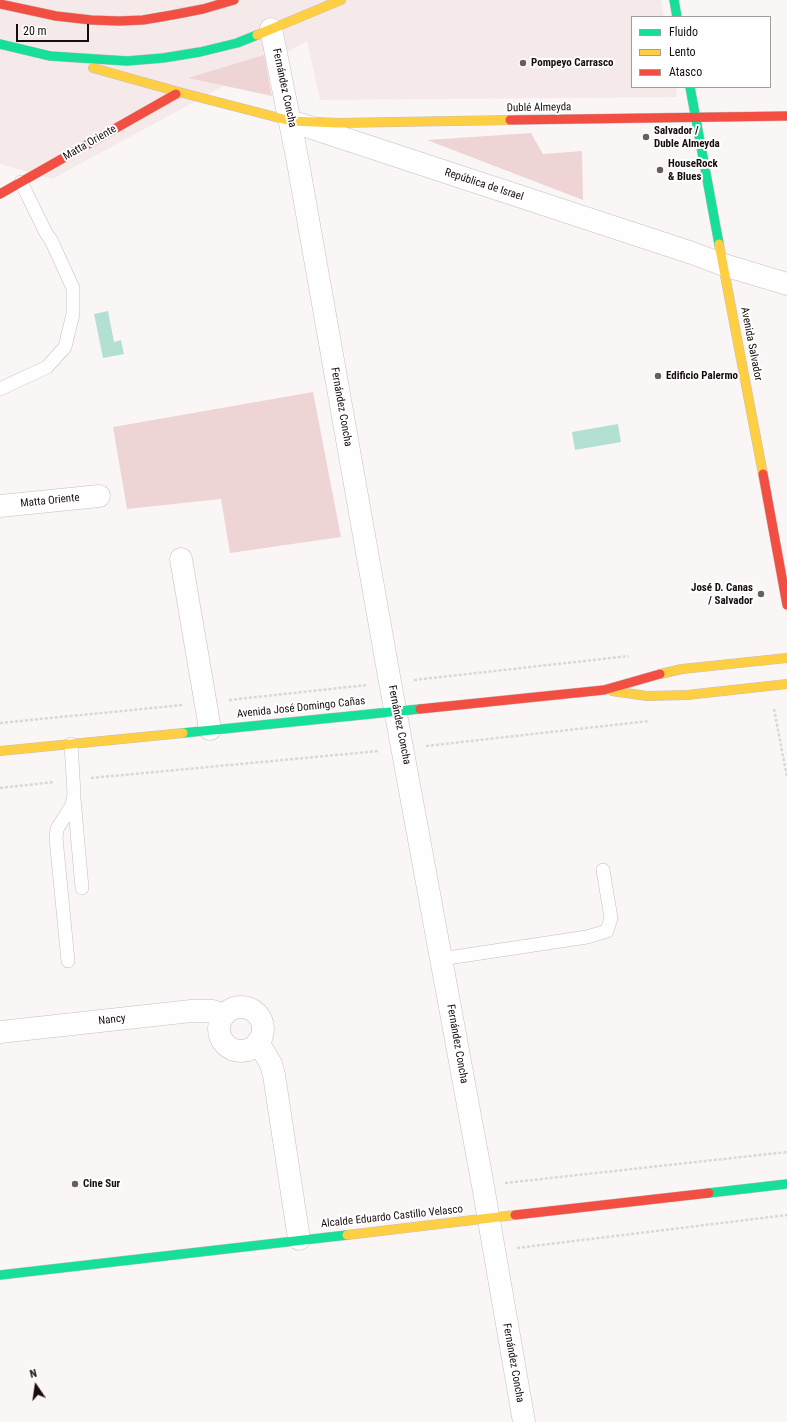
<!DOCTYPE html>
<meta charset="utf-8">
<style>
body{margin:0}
#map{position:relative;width:787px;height:1422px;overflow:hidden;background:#faf6f6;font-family:"Roboto Condensed",sans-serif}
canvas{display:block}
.legend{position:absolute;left:631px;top:16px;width:140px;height:72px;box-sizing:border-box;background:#fff;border:1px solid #a39e9e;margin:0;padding:5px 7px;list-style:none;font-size:12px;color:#190c0d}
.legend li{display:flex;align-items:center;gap:8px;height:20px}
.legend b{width:20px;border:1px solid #a39e9e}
.north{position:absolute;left:16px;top:1366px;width:40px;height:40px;-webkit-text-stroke:3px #fff;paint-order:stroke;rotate:347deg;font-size:11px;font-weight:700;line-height:16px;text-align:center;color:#190c0d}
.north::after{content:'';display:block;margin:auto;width:14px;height:18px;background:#190c0d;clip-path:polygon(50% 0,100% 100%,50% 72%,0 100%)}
.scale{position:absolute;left:16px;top:24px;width:73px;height:18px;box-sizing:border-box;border:2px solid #190c0d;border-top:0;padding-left:5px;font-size:12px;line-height:14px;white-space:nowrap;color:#190c0d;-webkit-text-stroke:3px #fff;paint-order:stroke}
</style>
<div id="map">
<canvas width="787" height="1422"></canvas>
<ul class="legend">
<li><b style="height:5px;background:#16e098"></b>Fluido</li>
<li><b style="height:5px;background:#ffcf43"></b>Lento</li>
<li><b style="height:5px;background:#f24e42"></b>Atasco</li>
</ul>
<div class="north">N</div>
<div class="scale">20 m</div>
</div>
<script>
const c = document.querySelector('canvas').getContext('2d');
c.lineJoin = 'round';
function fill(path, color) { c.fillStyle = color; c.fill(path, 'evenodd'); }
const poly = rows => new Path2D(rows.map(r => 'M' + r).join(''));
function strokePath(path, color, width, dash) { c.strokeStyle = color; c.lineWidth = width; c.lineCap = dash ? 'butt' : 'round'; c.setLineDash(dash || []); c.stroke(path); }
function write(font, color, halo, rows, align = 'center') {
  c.font = font + ' "Roboto Condensed",sans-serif'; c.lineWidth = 4; c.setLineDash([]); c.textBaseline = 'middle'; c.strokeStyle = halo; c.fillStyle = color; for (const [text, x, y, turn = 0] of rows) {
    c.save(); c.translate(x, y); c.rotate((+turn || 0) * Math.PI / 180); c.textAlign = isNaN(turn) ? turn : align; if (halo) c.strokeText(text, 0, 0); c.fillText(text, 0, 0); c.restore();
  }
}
const built = poly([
 [0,0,661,0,664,17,632,17,632,87,676,87,677,97,320,100,307,41,52,179,0,164]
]);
const green = poly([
 [264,55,272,96,188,78],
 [531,133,543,154,582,151,583,200,427,140],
 [313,392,341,537,230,553,221,499,127,509,113,427]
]);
const water = poly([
 [108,311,114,342,121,340,124,354,103,358,94,314],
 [618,424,621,442,575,450,572,432]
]);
const path = poly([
 [414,680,629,656],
 [229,700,367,685],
 [774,709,787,777],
 [0,723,182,705],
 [426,746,649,721],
 [91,778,379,751],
 [0,788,54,782],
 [505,1183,787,1152],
 [517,1248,787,1215]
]);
const lane = poly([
 [0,389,47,367,65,347,73,314,73,288,51,240,46,233,21,182],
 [74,798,82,888],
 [441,959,587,937,607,931,611,918,603,870],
 [68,961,56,838,57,829,72,805,74,794,71,744]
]);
const street = poly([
 [271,29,297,157,390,682,483,1186,524,1422],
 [300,124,692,253,724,265,787,284],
 [0,506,99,496],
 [181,559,210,729],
 '219 1029a22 22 0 1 1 44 0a22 22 0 1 1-44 0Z',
 [0,1032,191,1011,213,1011,224,1015],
 [258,1042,271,1064,274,1075,299,1239]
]);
const fast = poly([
 [674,0,677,17],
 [0,44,50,56,127,61,163,58,200,52,237,43,257,35],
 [690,87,719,244],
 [183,733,420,709],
 [709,1193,787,1184],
 [0,1275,347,1235]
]);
const slow = poly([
 [257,35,341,0],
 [93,68,179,92],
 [176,94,179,92,291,121,338,123,510,120],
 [719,244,763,474],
 [660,674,682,669,787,658],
 [612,691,647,696,687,695,787,684],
 [0,751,183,733],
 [347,1235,515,1215]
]);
const jam = poly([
 [0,4,56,16,91,20,119,21,143,20,172,15,203,9,234,0],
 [510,120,787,116],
 [0,194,176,94],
 [763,474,787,605],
 [420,709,604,690,660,674],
 [515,1215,709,1193]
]);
const markers = [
 [523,63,4,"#685e5f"],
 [646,137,4,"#685e5f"],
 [660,170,4,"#685e5f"],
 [658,376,4,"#685e5f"],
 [761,594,4,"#685e5f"],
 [75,1184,4,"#685e5f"]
];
const poiNames = [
 ["Pompeyo Carrasco",531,63],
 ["Salvador /",654,131],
 ["Duble Almeyda",654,144],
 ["HouseRock",668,164],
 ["& Blues",668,177],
 ["Edificio Palermo",666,376],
 ["José D. Canas",753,588,"right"],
 ["/ Salvador",753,601,"right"],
 ["Cine Sur",83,1184]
];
const streetNames = [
 ["Fernández Concha",284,88,78],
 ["Dublé Almeyda",539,108,-1],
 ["Matta Oriente",90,143,-30],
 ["República de Israel",484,185,18],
 ["Avenida Salvador",751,344,79],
 ["Fernández Concha",341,407,80],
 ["Matta Oriente",50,501,-6],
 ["Avenida José Domingo Cañas",301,708,-6],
 ["Fernández Concha",399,725,79],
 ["Nancy",112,1020,-6],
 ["Fernández Concha",457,1044,80],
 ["Alcalde Eduardo Castillo Velasco",392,1217,-6],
 ["Fernández Concha",513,1363,80]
];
fill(built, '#f6e9ea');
fill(green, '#efd4d6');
fill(water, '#b4e0d4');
strokePath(lane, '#c7bebe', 14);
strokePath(street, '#c7bebe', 23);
strokePath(fast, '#c7bebe', 10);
strokePath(slow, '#c7bebe', 10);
strokePath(jam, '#c7bebe', 10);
strokePath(path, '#d9d7d7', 2.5, [3, 2]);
strokePath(lane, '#fefefe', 13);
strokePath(street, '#fefefe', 22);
strokePath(fast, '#16e098', 9);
strokePath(slow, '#ffcf43', 9);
strokePath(jam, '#f24e42', 9);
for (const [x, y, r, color] of markers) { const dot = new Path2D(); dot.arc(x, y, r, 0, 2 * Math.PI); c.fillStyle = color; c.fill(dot); strokePath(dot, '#fff', 1.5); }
write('bold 11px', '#190c0d', '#fff', poiNames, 'left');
write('11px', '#190c0d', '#fff', streetNames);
</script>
